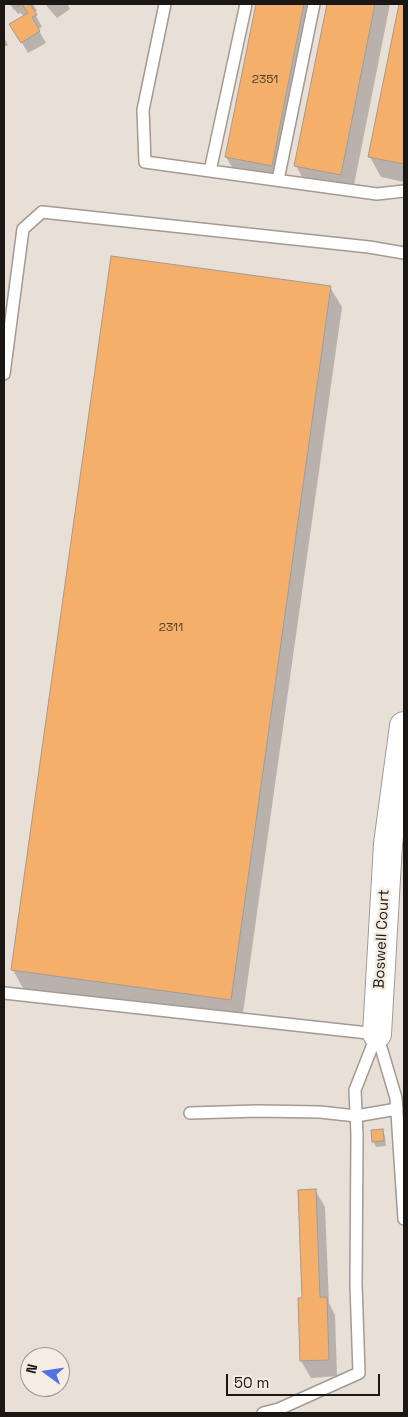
<!DOCTYPE html>
<style>
body{margin:0}
#map{position:relative;width:408px;height:1417px;overflow:hidden;background:#e8dfd7;font-family:"Space Grotesk",sans-serif}
canvas{display:block}
.frame{position:absolute;inset:0;border:5px solid #1a1714;pointer-events:none}
.north{position:absolute;left:20px;top:1347px;width:50px;height:50px;box-sizing:border-box;background:#f5ece4;border:1px solid #9d9791;border-radius:50%;rotate:284deg;font-size:14px;font-weight:700;line-height:20px;text-align:center;color:#1a1714}
.north::after{content:'';display:block;margin:auto;width:18px;height:22px;background:#5471e6;clip-path:polygon(50% 0,100% 100%,50% 72%,0 100%)}
.scale{position:absolute;left:226px;top:1374px;width:154px;height:22px;box-sizing:border-box;border:2px solid #1a1714;border-top:0;padding-left:6px;font-size:15px;line-height:18px;white-space:nowrap;color:#1a1714;-webkit-text-stroke:4px #f5ece4;paint-order:stroke}
</style>
<div id="map">
<canvas width="408" height="1417"></canvas>
<div class="frame"></div>
<div class="north">N</div>
<div class="scale">50 m</div>
</div>
<script>
const c = document.querySelector('canvas').getContext('2d');
c.lineJoin = 'round';
function fill(path, color) { c.fillStyle = color; c.fill(path, 'evenodd'); }
const poly = rows => new Path2D(rows.map(r => 'M' + r).join(''));
function strokePath(path, color, width, dash) { c.strokeStyle = color; c.lineWidth = width; c.lineCap = dash ? 'butt' : 'round'; c.setLineDash(dash || []); c.stroke(path); }
function write(font, color, halo, rows, align = 'center') {
  c.font = font + ' "Space Grotesk",sans-serif'; c.lineWidth = 5; c.setLineDash([]); c.textBaseline = 'middle'; c.strokeStyle = halo; c.fillStyle = color; for (const [text, x, y, turn = 0] of rows) {
    c.save(); c.translate(x, y); c.rotate((+turn || 0) * Math.PI / 180); c.textAlign = isNaN(turn) ? turn : align; if (halo) c.strokeText(text, 0, 0); c.fillText(text, 0, 0); c.restore();
  }
}
const shadow = poly([
 [10,4,33,4,37,11,34,12,42,27,38,29,46,43,28,53,11,24,24,17,21,13,18,14,15,10,14,10],
 [45,4,70,4,68,5,70,9,57,18],
 [257,4,319,4,283,186,238,177,226,157],
 [328,4,390,4,352,195,307,186,296,166],
 [401,4,404,4,404,182,381,177,370,157],
 [4,37,8,45,4,47],
 [330,287,342,307,242,1020,24,990,13,970],
 [382,1130,385,1136,386,1146,376,1147,373,1141],
 [315,1190,325,1207,329,1303,335,1315,337,1376,311,1378,301,1361,299,1300,303,1300]
]);
const building = poly([
 [15,4,30,4,37,15,32,17,40,31,21,43,9,24,28,13,22,4,17,7,15,4],
 [256,4,304,4,272,166,225,157,256,4],
 [327,4,375,4,341,175,294,166,327,4],
 [399,4,404,4,404,164,368,157,399,4],
 [111,256,331,286,231,1000,11,970,111,256],
 [383,1129,384,1141,372,1142,371,1130,383,1129],
 [316,1189,320,1297,327,1297,329,1360,300,1361,298,1298,302,1298,298,1190,316,1189]
]);
const service = poly([
 [165,4,143,110,145,162,377,194,404,191],
 [210,171,246,4],
 [278,180,314,4],
 [4,374,23,229,42,212,369,247,404,253],
 [4,993,377,1034],
 [377,1034,396,1098,404,1219],
 [190,1113,257,1111,320,1112,356,1116,397,1109],
 [263,1413,279,1409,359,1373,356,1284,357,1135,355,1090,377,1034]
]);
const tertiary = poly([
 [377,1034,388,844,404,726]
]);
const numberNames = [
 ["2351",265,80],
 ["2311",171,628]
];
const streetNames = [
 ["Boswell Court",382,939,-87]
];
fill(shadow, '#0003');
fill(building, '#f4b06b');
strokePath(building, '#a39a93', 1);
strokePath(service, '#a29a93', 14);
strokePath(tertiary, '#a29a93', 30);
strokePath(service, '#fff', 11);
strokePath(tertiary, '#fff', 28);
write('12px', '#503d2a', null, numberNames);
write('15px', '#1a1714', '#f5ece4', streetNames);
</script>
